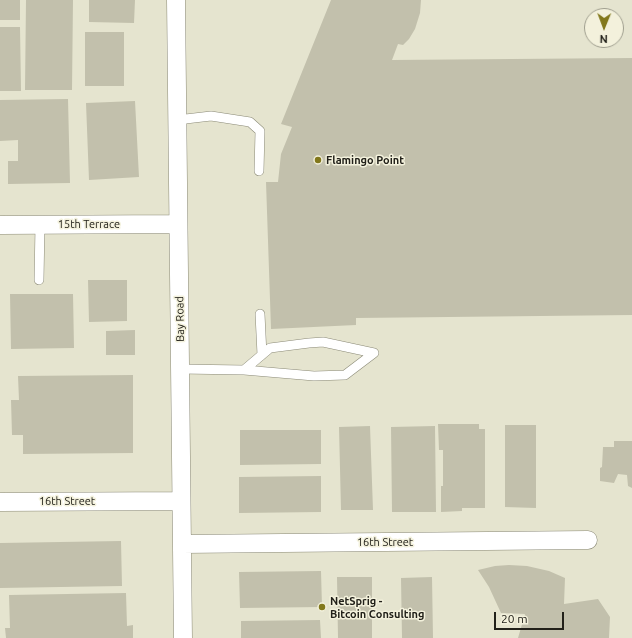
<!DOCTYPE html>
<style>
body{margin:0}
#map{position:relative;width:632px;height:638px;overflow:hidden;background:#e5e4cf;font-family:Ubuntu,sans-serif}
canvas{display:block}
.north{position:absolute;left:584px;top:8px;width:40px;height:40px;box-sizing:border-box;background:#f3f1dc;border:1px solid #9f9e8e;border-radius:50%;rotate:181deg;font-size:11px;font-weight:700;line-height:16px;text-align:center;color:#22211a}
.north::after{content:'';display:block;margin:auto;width:14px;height:18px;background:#82781c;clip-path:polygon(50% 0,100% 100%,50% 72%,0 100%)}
.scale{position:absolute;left:494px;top:612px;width:70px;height:18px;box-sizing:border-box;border:2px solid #22211a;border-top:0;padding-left:5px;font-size:12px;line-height:14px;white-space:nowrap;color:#22211a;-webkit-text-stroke:3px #f3f1dc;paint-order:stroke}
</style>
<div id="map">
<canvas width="632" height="638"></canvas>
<div class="north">N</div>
<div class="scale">20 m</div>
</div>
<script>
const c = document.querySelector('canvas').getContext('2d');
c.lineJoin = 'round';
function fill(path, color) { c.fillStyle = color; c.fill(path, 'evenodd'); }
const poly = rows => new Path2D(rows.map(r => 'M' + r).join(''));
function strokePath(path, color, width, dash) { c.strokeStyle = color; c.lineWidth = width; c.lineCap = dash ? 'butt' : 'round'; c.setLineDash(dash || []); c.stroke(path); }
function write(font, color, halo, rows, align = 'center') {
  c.font = font + ' Ubuntu,sans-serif'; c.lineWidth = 3; c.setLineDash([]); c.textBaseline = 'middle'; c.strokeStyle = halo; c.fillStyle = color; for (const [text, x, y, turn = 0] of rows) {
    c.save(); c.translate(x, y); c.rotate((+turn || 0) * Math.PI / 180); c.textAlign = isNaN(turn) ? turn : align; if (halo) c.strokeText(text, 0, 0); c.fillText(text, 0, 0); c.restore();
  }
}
const building = poly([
 [0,0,20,0,20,20,0,20],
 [26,0,73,0,72,90,25,90],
 [89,0,135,0,134,23,89,22],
 [331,0,421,0,420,13,415,29,409,39,403,45,398,44,392,60,632,58,632,315,356,318,356,325,271,329,266,182,278,182,281,154,292,127,281,124],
 [0,27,20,27,21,91,0,91],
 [85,32,124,32,124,86,85,86],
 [68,99,70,183,8,184,8,161,18,161,18,140,0,141,0,100],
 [135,101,139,177,89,180,86,103],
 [88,280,127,280,127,321,89,322],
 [10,294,73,294,74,348,11,349],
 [135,330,135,355,106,355,106,331],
 [133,375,133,453,23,454,23,435,12,435,11,400,19,400,18,376],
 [438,424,479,424,479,429,485,429,485,508,462,508,462,511,441,512,441,486,443,486,443,450,439,450],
 [505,425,536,425,536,508,505,507],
 [370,426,373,510,341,510,339,427],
 [435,426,436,512,392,512,391,427],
 [240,430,321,430,321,464,240,465],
 [614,441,632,441,632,488,628,486,627,475,618,474,614,483,600,481,600,468,602,467,603,447,614,447],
 [321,476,321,512,239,513,239,477],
 [121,541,122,586,0,588,0,543],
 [509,565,527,566,549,571,565,578,564,604,598,599,610,617,609,638,518,638,525,614,501,613,489,587,478,570,495,566],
 [321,571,322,607,240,608,239,572],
 [337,577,372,577,372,638,338,638],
 [432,577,433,638,402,638,401,578],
 [126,593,127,626,133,625,133,638,6,638,5,628,10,628,9,595],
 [320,620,321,638,241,638,241,621]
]);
const service = poly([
 [177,120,211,116,250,122,260,131,259,171],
 [39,280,40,225],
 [260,314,262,355],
 [180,369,244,370,314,376,345,375,374,353],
 [244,370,270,348,309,343,323,342,374,353]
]);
const minor = poly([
 [176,0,183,638],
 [0,225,178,224],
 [0,502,181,501],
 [182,544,588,540]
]);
const markers = [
 [318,160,4,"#82781c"],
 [322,607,4,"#82781c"]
];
const poiNames = [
 ["Flamingo Point",326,160],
 ["NetSprig -",330,601],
 ["Bitcoin Consulting",330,614]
];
const streetNames = [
 ["15th Terrace",89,224],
 ["Bay Road",180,319,-91],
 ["16th Street",67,501],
 ["16th Street",385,542]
];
fill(building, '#c2c0ac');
strokePath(service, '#8a8976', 10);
strokePath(minor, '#8a8976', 19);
strokePath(service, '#fff', 9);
strokePath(minor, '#fff', 18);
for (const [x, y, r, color] of markers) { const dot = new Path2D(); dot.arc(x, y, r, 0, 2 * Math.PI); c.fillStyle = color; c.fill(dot); strokePath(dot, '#f3f1dc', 1.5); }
write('bold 11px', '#22211a', '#f3f1dc', poiNames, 'left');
write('11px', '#22211a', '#f3f1dc', streetNames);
</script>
